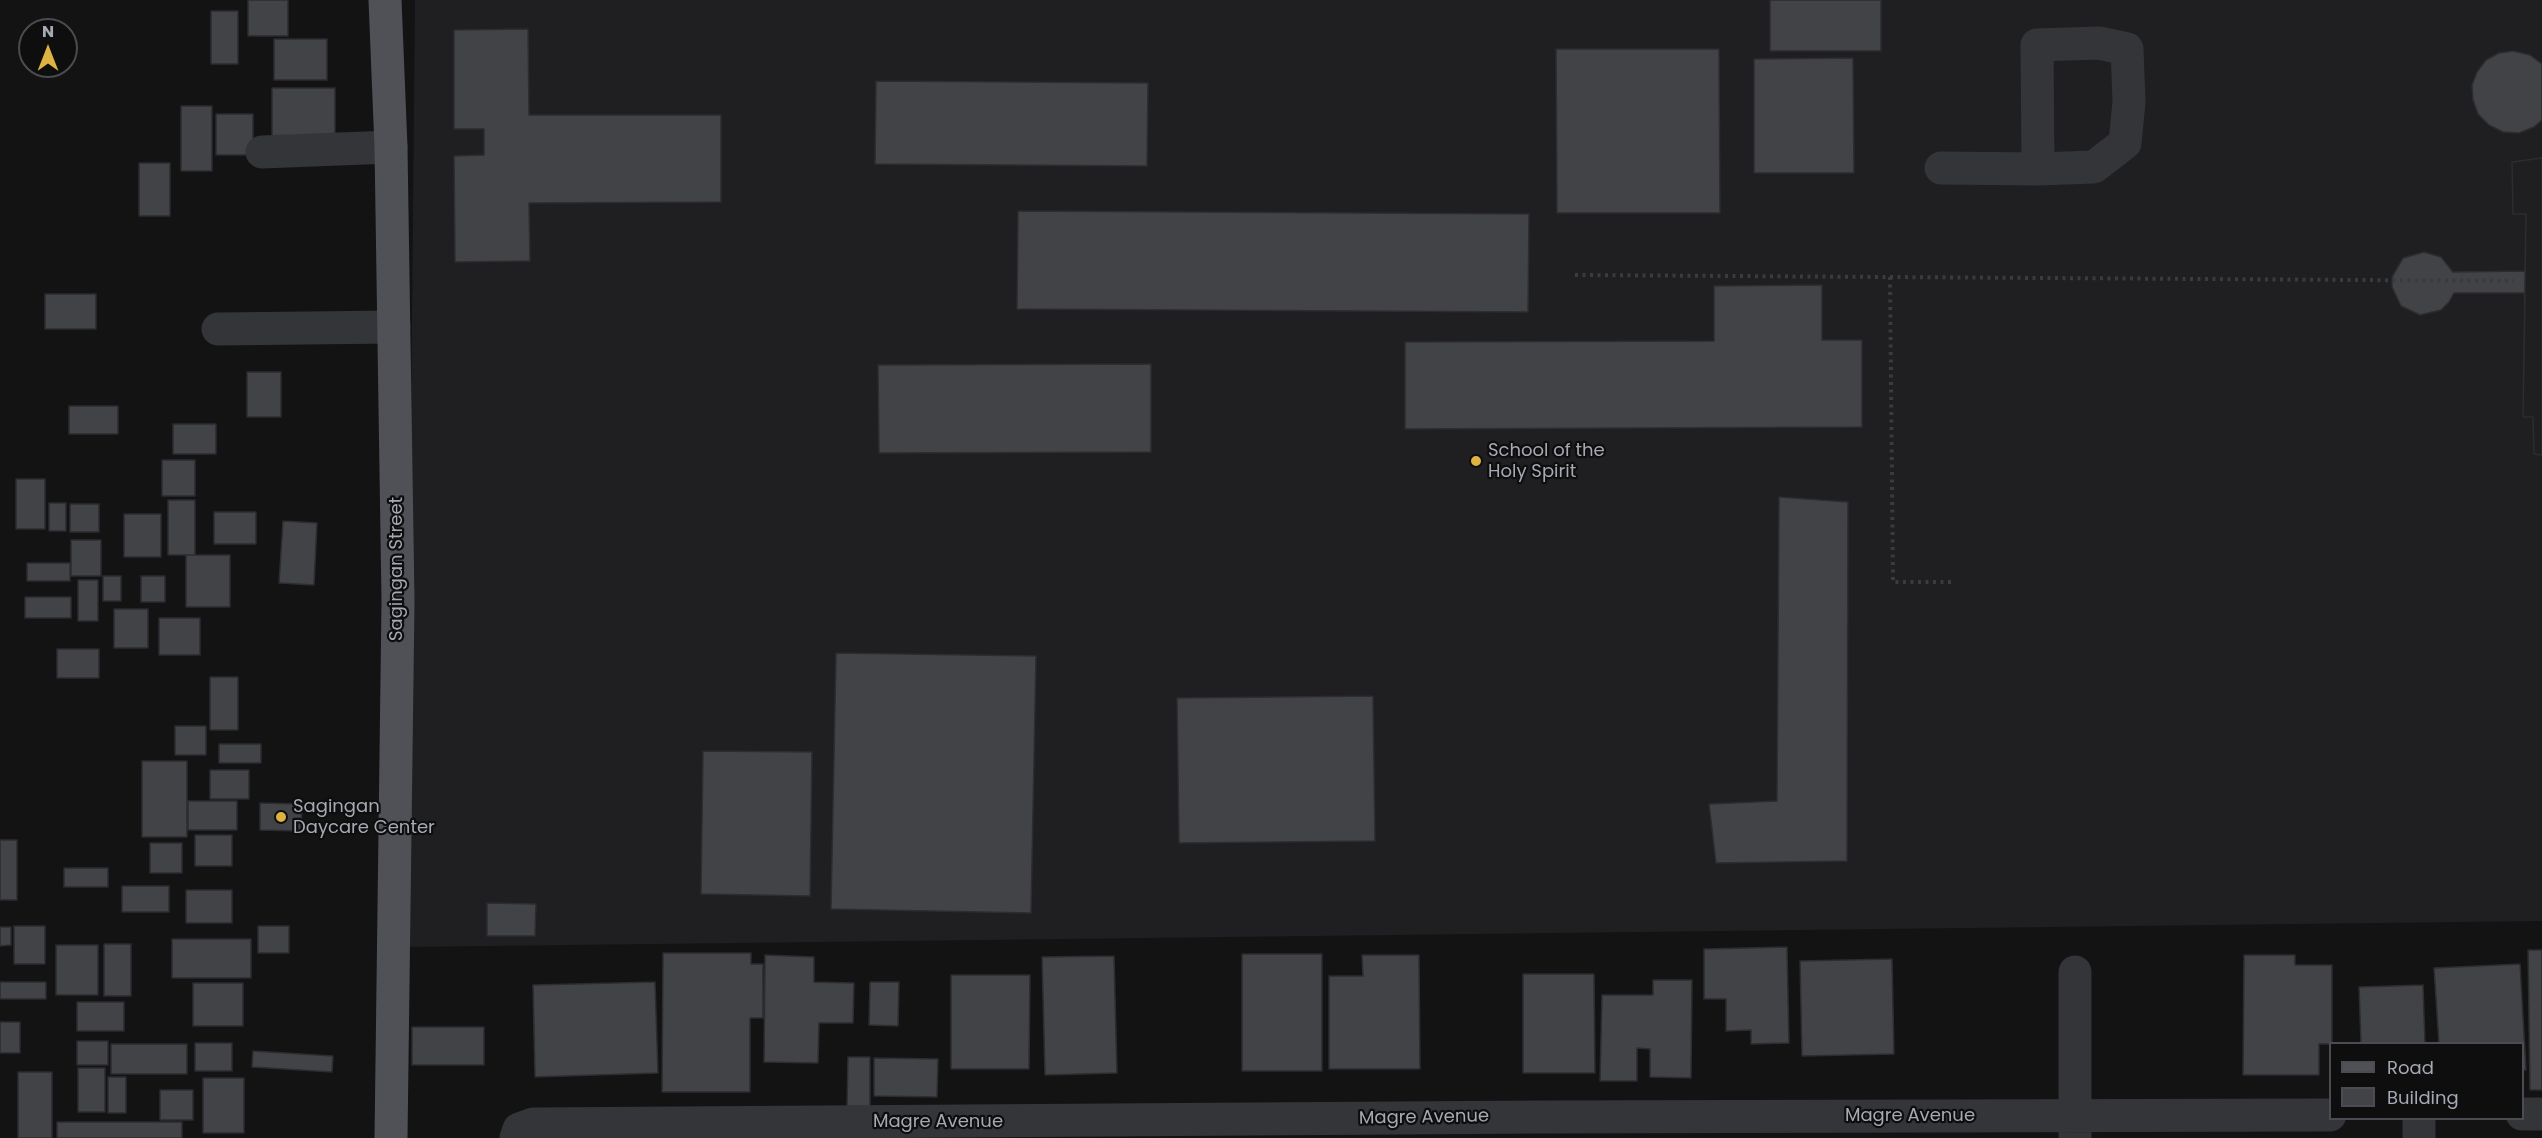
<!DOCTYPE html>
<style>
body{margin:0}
#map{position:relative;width:2542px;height:1138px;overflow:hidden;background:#131314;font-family:Poppins,sans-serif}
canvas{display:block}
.legend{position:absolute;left:2329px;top:1042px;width:195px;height:78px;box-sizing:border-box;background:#0e0e0f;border:2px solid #4b4c51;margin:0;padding:8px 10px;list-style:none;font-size:18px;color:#a6a9b3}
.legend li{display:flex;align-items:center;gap:12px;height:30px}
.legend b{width:30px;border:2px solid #4b4c51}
.north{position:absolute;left:18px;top:18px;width:60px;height:60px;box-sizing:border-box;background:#0e0e0f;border:2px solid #4b4c51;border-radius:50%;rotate:0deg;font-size:16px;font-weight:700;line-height:24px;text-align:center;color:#a6a9b3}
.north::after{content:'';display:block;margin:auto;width:21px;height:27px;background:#deb341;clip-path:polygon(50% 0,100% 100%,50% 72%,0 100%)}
</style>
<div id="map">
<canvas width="2542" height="1138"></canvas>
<ul class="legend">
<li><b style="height:8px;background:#505157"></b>Road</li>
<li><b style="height:16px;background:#424347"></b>Building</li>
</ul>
<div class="north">N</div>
</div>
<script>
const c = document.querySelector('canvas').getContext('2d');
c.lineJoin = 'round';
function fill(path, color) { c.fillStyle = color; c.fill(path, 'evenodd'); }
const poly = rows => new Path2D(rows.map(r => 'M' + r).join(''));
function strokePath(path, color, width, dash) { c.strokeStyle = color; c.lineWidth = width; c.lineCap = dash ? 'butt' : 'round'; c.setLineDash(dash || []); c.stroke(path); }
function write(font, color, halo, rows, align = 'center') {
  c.font = font + ' Poppins,sans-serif'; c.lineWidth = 4.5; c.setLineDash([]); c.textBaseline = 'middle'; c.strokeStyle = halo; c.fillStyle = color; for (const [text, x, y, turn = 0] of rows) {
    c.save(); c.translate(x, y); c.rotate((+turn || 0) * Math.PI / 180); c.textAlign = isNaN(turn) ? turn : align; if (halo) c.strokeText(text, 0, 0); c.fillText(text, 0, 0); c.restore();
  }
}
const built = poly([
 [415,0,2542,0,2542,921,406,947]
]);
const building = poly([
 [248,0,288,0,288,36,248,36,248,0],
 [1770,0,1881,0,1881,51,1770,51,1770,0],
 [211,11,238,11,238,64,211,64,211,11],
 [528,29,529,115,721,115,721,202,529,203,530,261,455,262,454,156,484,155,484,129,454,129,454,30,528,29],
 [274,39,327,39,327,80,274,80,274,39],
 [1556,49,1719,49,1720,213,1557,213,1556,49],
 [2513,51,2530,55,2542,64,2542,120,2534,127,2519,133,2503,132,2489,125,2478,114,2473,100,2472,85,2477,72,2486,60,2499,53,2513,51],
 [1853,58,1854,173,1754,173,1754,59,1853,58],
 [876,81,1148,83,1147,166,875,164,876,81],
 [272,88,335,88,335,148,272,148,272,88],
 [181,106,212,106,212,171,181,171,181,106],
 [216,114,253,114,253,155,216,155,216,114],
 [2542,158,2542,455,2534,454,2533,417,2523,417,2525,293,2454,293,2449,302,2441,310,2420,315,2401,306,2392,287,2392,277,2403,258,2424,252,2441,257,2453,272,2525,271,2526,214,2513,214,2512,162,2542,158],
 [2542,158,2542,455,2534,454,2533,417,2523,417,2526,214,2513,214,2512,162,2542,158],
 [139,163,170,163,170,216,139,216,139,163],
 [1018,211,1529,214,1528,312,1017,309,1018,211],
 [1822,285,1822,340,1862,340,1862,427,1405,429,1405,342,1714,341,1714,286,1822,285],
 [45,294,96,294,96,329,45,329,45,294],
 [1151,364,1151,452,879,453,878,365,1151,364],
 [247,372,281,372,281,417,247,417,247,372],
 [69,406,118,406,118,434,69,434,69,406],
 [173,424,216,424,216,454,173,454,173,424],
 [162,460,195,460,195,496,162,496,162,460],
 [16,479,45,479,45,529,16,529,16,479],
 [1779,497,1848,502,1847,861,1716,863,1709,804,1777,801,1779,497],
 [168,500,195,500,195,555,168,555,168,500],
 [49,503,66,503,66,531,49,531,49,503],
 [70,504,99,504,99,532,70,532,70,504],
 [214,512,256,512,256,544,214,544,214,512],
 [124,514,161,514,161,557,124,557,124,514],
 [283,521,317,523,314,585,279,583,283,521],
 [71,540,101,540,101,576,71,576,71,540],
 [186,555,230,555,230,607,186,607,186,555],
 [27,563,70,563,70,581,27,581,27,563],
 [103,576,121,576,121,601,103,601,103,576],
 [141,576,165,576,165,602,141,602,141,576],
 [78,580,98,580,98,621,78,621,78,580],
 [25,597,71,597,71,618,25,618,25,597],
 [114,609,148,609,148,648,114,648,114,609],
 [159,618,200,618,200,655,159,655,159,618],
 [57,649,99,649,99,678,57,678,57,649],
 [836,653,1036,656,1031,913,831,909,836,653],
 [210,677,238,677,238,730,210,730,210,677],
 [1373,696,1375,841,1179,843,1177,698,1373,696],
 [175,726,206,726,206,755,175,755,175,726],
 [219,744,261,744,261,763,219,763,219,744],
 [703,751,812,752,810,896,701,894,703,751],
 [142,761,187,761,187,837,142,837,142,761],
 [210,770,249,770,249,799,210,799,210,770],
 [188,801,237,801,237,830,188,830,188,801],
 [260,803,302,804,301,831,260,830,260,803],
 [195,835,232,835,232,866,195,866,195,835],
 [0,840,17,840,17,900,0,900,0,840],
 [150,843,182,843,182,873,150,873,150,843],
 [64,868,108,868,108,887,64,887,64,868],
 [122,886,169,886,169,912,122,912,122,886],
 [186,890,232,890,232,923,186,923,186,890],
 [487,903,536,904,535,936,487,936,487,903],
 [14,926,45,926,45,964,14,964,14,926],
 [258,926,289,926,289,953,258,953,258,926],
 [0,927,11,927,11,945,0,946,0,927],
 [172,939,251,939,251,978,172,978,172,939],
 [104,944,131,944,131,996,104,996,104,944],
 [56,945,98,945,98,995,56,995,56,945],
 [1787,947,1789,1043,1751,1044,1751,1030,1726,1031,1726,999,1704,999,1704,949,1787,947],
 [2528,950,2542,950,2542,1090,2530,1090,2528,950],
 [663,953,751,953,751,964,763,964,763,1018,750,1018,750,1092,662,1092,663,953],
 [1242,954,1322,954,1322,1071,1242,1071,1242,954],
 [765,955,814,957,814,982,854,983,853,1023,819,1023,818,1063,764,1062,765,955],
 [1362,955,1419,955,1420,1069,1329,1069,1329,976,1363,976,1362,955],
 [2244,955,2295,955,2295,965,2332,965,2332,1044,2319,1044,2319,1075,2243,1075,2244,955],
 [1114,956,1117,1073,1045,1075,1042,957,1114,956],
 [1892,959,1894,1054,1802,1056,1800,961,1892,959],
 [2520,964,2526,1070,2522,1070,2522,1044,2439,1044,2434,968,2520,964],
 [1523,974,1594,974,1595,1073,1523,1073,1523,974],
 [951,975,1030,975,1029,1069,951,1069,951,975],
 [1653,980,1692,980,1691,1078,1650,1077,1650,1049,1637,1048,1637,1081,1600,1081,1602,995,1653,995,1653,980],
 [0,982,46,982,46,999,0,999,0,982],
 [655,982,658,1073,535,1077,533,985,655,982],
 [870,982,899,982,898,1026,869,1025,870,982],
 [193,983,243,983,243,1026,193,1026,193,983],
 [2423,985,2425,1044,2361,1044,2359,987,2423,985],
 [77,1002,124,1002,124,1031,77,1031,77,1002],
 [0,1022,20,1022,20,1053,0,1053,0,1022],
 [412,1027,484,1027,484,1065,412,1065,412,1027],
 [77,1041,108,1041,108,1065,77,1065,77,1041],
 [195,1043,232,1043,232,1071,195,1071,195,1043],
 [111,1044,187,1044,187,1074,111,1074,111,1044],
 [253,1051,333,1056,332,1072,252,1067,253,1051],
 [848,1057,870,1057,870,1107,847,1106,848,1057],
 [874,1058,938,1059,937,1097,874,1096,874,1058],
 [78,1068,105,1068,105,1112,78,1112,78,1068],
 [18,1072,52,1072,52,1138,18,1138,18,1072],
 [108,1077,126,1077,126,1113,108,1113,108,1077],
 [203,1078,244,1078,244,1133,203,1133,203,1078],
 [160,1090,193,1090,193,1120,160,1120,160,1090],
 [57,1122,182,1122,182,1138,57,1138,57,1122]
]);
const path = poly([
 [1575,275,2514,281],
 [1890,277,1893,582,1951,582]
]);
const minor = poly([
 [262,152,391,147],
 [1941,168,2038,169,2094,167,2125,143,2129,102,2127,49,2099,43,2037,45,2038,169],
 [218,329,394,327],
 [2522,1114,2542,1114],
 [2419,1118,2419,1138],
 [516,1138,519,1129,533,1124,1540,1117,2330,1115],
 [2075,1138,2075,972]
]);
const major = poly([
 [385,0,391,147,398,601,391,1138]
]);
const markers = [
 [1476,461,6,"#deb341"],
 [281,817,6,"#deb341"]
];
const poiNames = [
 ["School of the",1488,451],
 ["Holy Spirit",1488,472],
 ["Sagingan",293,807],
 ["Daycare Center",293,828]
];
const streetNames = [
 ["Sagingan Street",397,569,-90],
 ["Magre Avenue",1910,1116],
 ["Magre Avenue",1424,1118,-1],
 ["Magre Avenue",938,1122]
];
fill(built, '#1f1f21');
fill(building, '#424347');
strokePath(building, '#2d2d30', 1.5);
strokePath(path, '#3a3b3f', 4, [3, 4.5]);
strokePath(minor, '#343539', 33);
strokePath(major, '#505157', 33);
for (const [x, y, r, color] of markers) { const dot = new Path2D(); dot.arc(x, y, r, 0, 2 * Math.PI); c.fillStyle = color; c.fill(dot); strokePath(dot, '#0e0e0f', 2); }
write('18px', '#a6a9b3', '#0e0e0f', poiNames, 'left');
write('18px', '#a6a9b3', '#0e0e0f', streetNames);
</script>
